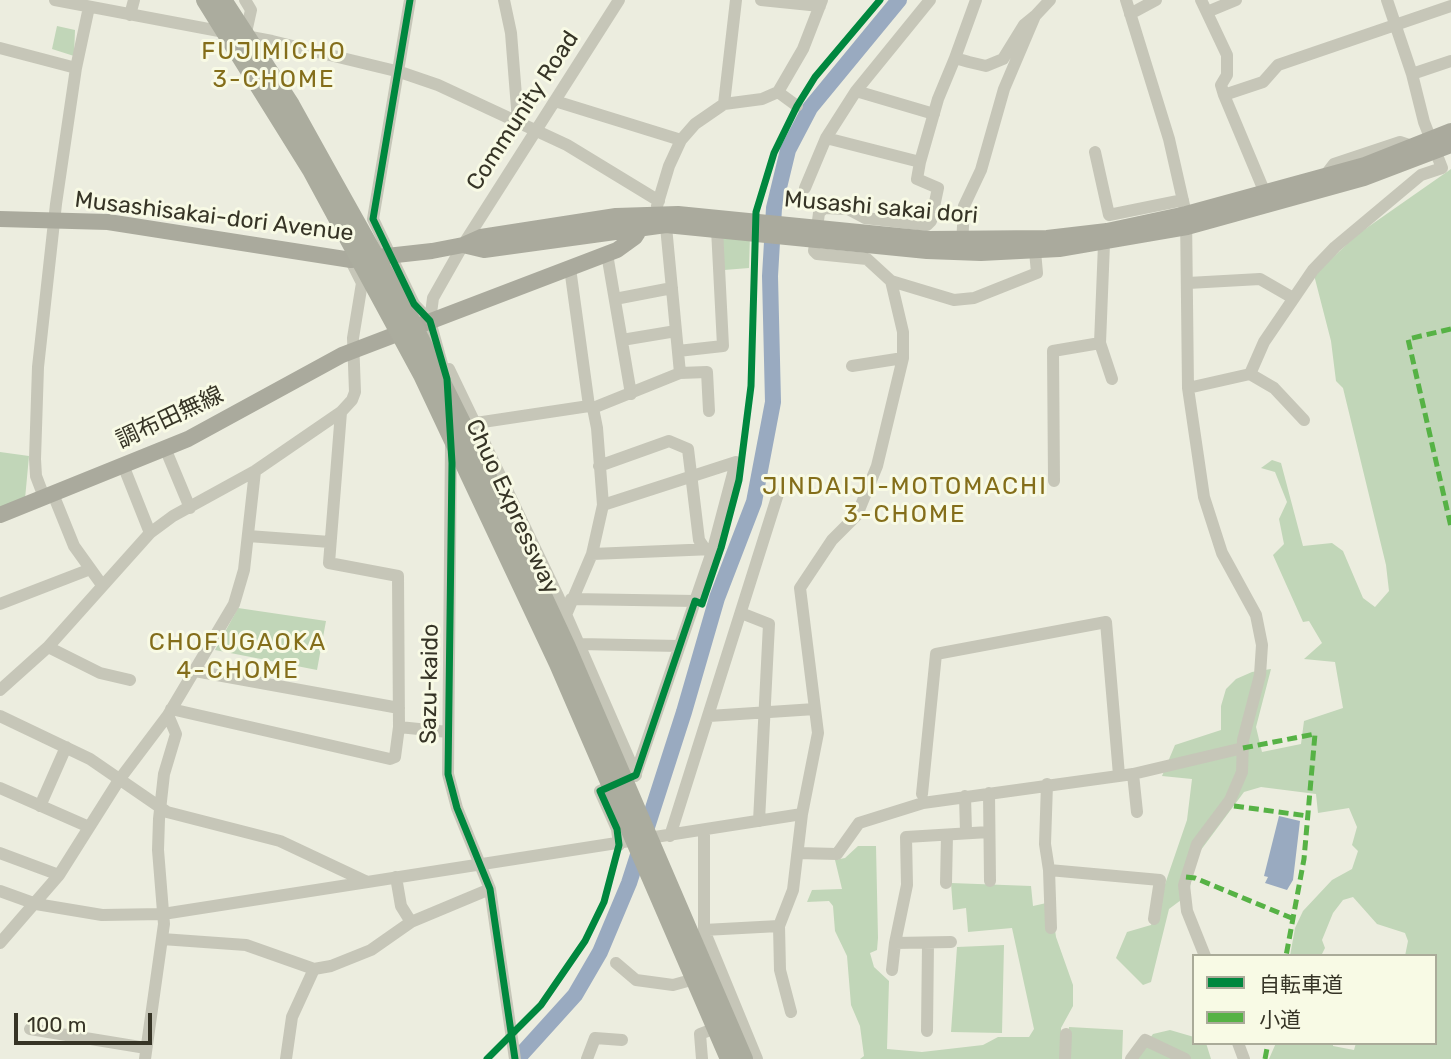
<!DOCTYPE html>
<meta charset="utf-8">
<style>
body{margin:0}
#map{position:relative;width:1451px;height:1059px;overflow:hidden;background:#eceddf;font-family:Rubik,"Noto Sans JP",sans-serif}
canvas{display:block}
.legend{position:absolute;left:1192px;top:954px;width:245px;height:91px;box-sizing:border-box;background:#f8fae5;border:2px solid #aaab99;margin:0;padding:9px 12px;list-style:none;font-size:21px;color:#363426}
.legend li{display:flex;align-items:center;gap:14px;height:35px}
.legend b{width:35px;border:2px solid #aaab99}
.scale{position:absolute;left:14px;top:1013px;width:138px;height:32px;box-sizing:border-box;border:4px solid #363426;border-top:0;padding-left:9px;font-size:21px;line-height:24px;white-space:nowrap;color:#363426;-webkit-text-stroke:5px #f8fae5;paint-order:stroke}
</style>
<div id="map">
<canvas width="1451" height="1059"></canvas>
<ul class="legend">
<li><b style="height:9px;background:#00873e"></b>自転車道</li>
<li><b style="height:9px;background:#56b245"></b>小道</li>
</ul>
<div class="scale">100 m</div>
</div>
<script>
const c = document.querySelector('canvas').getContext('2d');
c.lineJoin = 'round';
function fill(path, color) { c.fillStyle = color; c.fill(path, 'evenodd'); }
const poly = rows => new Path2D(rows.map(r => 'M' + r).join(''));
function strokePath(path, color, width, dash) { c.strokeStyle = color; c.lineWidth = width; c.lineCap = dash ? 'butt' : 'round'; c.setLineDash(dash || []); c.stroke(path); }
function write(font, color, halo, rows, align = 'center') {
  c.font = font + ' Rubik,"Noto Sans JP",sans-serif'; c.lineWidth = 6; c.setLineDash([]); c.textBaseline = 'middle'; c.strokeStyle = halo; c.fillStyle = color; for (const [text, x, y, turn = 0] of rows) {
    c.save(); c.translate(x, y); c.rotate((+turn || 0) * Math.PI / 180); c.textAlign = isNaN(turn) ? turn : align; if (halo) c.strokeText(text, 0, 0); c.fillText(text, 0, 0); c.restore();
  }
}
const green = poly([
 [57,26,75,30,74,56,52,49],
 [1451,169,1451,1059,1269,1059,1276,1043,1333,1043,1333,1046,1354,1050,1356,1043,1435,1043,1435,956,1405,956,1408,941,1405,933,1377,924,1353,897,1343,900,1333,913,1322,940,1325,948,1321,956,1290,956,1295,928,1303,911,1332,880,1352,869,1358,851,1352,845,1357,827,1349,808,1318,813,1316,794,1261,787,1244,792,1195,858,1189,894,1169,909,1151,982,1143,985,1116,958,1127,932,1151,925,1187,820,1192,779,1162,776,1175,745,1221,730,1221,706,1226,689,1236,679,1252,672,1271,669,1256,727,1262,752,1301,744,1304,721,1343,708,1335,662,1304,659,1322,643,1309,621,1303,622,1273,555,1284,544,1279,519,1287,502,1275,472,1261,468,1272,460,1281,463,1303,546,1332,543,1343,551,1363,598,1375,607,1389,591,1386,565,1343,388,1336,381,1331,341,1314,275,1358,234],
 [720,232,750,236,749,268,724,270],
 [0,452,29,456,25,499,0,508],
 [238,608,326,621,317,670,215,650],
 [858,846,876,846,878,938,877,950,870,953,874,967,889,981,887,1049,922,1052,983,1045,998,1037,1029,1037,1034,1029,1012,928,968,932,966,908,953,910,951,883,1031,886,1033,906,1051,902,1056,937,1073,985,1073,1006,1061,1028,1061,1059,860,1059,864,1056,860,1026,851,1005,847,956,835,931,833,906,829,901,807,902,812,890,842,889,835,860,845,858],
 [1004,945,1002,1033,951,1032,957,947],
 [1069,1027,1123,1030,1122,1059,1069,1059],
 [1170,1030,1194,1037,1194,1043,1206,1043,1211,1059,1135,1059,1153,1034]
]);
const water = poly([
 [1279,816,1300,821,1293,880,1287,890,1265,883,1268,877,1264,876]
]);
const river = poly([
 [517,1059,575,995,600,952,629,883,684,712,717,598,754,502,773,402,770,276,774,208,788,150,810,108,899,0]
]);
const minor = poly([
 [55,0,272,41,400,72,438,85,567,145,659,201],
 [410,0,373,219,414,304,430,321,447,382],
 [504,0,511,33,518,121],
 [761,0,820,6],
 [976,0,955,58,969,62,986,66,1003,59,1024,25,1035,16],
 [1126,0,1169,139,1186,214,1188,388,1204,497,1222,553,1256,615,1262,645,1260,675,1243,740,1242,772,1230,800,1197,844,1184,885,1187,911,1205,956],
 [1201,0,1227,55,1227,75,1221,85,1224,95,1265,193],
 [1207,12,1236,0],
 [1130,14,1156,0],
 [130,15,134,0],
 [245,37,251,10,245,0],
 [0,48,76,68],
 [955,58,938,99,920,162,917,179,938,188,931,221,927,225,865,218,848,209,824,208,819,213,814,251,817,254,867,259,891,281,954,300,974,298,1037,273,1035,251],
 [1412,74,1451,61],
 [856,91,934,114],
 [778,92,797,106],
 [1224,95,1263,82,1278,65,1451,6],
 [555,101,681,140],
 [724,104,736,0],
 [826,138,920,162],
 [1095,152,1109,215,1183,200],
 [1324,177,1334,164,1400,142,1415,147],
 [805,188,826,138,856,91,930,0],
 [657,206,669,166,681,140,695,124,724,104,762,99,778,92,803,49,822,0],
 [665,216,680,373],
 [962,246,964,206,981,170,1004,89,1035,16,1050,0],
 [607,254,631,394],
 [1188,283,1260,279,1293,298],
 [615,299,672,288],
 [430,321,433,298,463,245,619,0],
 [622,340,676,331],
 [1100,343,1112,379],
 [678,351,723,346,717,229],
 [852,366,903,358],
 [449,369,557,594,636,775],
 [1250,374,1264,342,1313,270,1335,247,1421,175,1442,168,1424,122,1412,74,1387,0],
 [1188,388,1250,374,1274,388,1304,420],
 [593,408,680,373,707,372,709,411],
 [476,423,589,406],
 [451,442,448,774,457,808,490,889,515,1059],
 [165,448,190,508],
 [123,465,150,533],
 [599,466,669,441,688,449,699,540,705,549],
 [1054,481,1053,351,1100,343,1104,244],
 [53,494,74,546,102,585],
 [44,497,36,476,35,459,38,367,56,204,76,68,89,7],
 [248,536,330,542],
 [592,554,713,549,736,462,603,505],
 [571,599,695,601],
 [0,604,88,570],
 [741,613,769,624,759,821],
 [566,615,592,554,603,505,597,428,593,408,589,406,570,268],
 [579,644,679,646],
 [48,647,100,673,130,680],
 [195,671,399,708],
 [0,690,48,647,150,533,173,516,255,471,341,412,352,400,355,392,353,338,362,283,352,263],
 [171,709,390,759,395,757,399,727,398,576,329,563,341,412],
 [0,716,90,759,167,812,280,841,365,881],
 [709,716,815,709],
 [399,727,448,732],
 [1133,774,1137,812],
 [635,776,713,549],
 [618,783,600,791,617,829,619,845],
 [1047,784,1045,844,1049,870],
 [0,788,89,827],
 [989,793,990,881],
 [922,794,936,654,1106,622,1119,775],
 [965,796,966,832],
 [40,806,66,747],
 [704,830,704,930,757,1059],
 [670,836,778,494],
 [0,853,59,875],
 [798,853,837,854,859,823,923,803,1133,774,1243,748],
 [396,877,401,906,411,922],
 [946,883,947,835],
 [0,891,36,904,102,915,163,914,802,814],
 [1051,928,1049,870,1160,880,1154,919],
 [704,930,779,926],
 [162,939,246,945,314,969],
 [951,942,895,943,907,885,906,837,989,832],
 [0,943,59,875,119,780,168,715,234,604,244,570,255,471],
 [616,963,636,980,673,985,702,977],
 [892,970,895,943],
 [791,1012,780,970,779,926,793,890,802,814,818,733,800,588,832,540,857,515,877,466,903,358,903,332,891,281],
 [30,1029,146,1048],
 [927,1031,928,943],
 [1238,1043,1244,1059],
 [145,1059,164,924,158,850,159,819,164,774,176,734,168,715],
 [286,1059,292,1017,314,969,331,966,371,950,411,922,490,889],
 [587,1059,595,1038,622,1040],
 [702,1059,700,1034,721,1026],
 [1065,1059,1066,1034],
 [1131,1059,1145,1040,1185,1059]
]);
const major = poly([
 [0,219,108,222,351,260,432,251,463,245,481,237,616,216,678,214,929,239,1047,238,1107,231,1186,214,1365,165,1451,131],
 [463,245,484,250,666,225,927,251,981,253,1059,249,1187,227,1364,178,1451,145],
 [0,515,188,439,342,355,617,250,635,237,644,223]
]);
const highwayBridge = poly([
 [205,0,311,170,422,375,558,664,729,1059],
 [223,0,291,105,331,177,411,320,474,447,567,647,744,1059]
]);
const quiet = poly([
 [1451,329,1408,339,1451,527],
 [1243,748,1315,734,1304,859,1286,956],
 [1234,806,1308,816],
 [1186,877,1195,878,1294,919],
 [1265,1059,1268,1043]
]);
const cycleway = poly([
 [410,0,373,219,414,304,430,321,447,379,452,463,448,774,457,808,490,889,515,1059],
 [487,1059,541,1005,585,941,604,902,619,845,617,829,600,791,636,775,695,601,702,604,721,548,739,480,751,386,756,212,774,153,797,106,815,77,880,0]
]);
const streetNames = [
 ["Community Road",523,111,-57],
 ["Musashi sakai dori",881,208,5],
 ["Musashisakai-dori Avenue",214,217,7],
 ["調布田無線",170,418,-25],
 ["Chuo Expressway",512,507,65],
 ["Sazu-kaido",430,684,-89]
];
const neighbourhoodNames = [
 ["FUJIMICHO",274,52],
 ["3-CHOME",274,80],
 ["JINDAIJI-MOTOMACHI",905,487],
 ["3-CHOME",905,515],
 ["CHOFUGAOKA",238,643],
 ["4-CHOME",238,671]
];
fill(green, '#c1d6b8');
fill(water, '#99aac0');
strokePath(river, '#99aac0', 16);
strokePath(minor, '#c6c6b8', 12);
strokePath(major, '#aaaa9d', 16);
strokePath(highwayBridge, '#abac9e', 18);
strokePath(quiet, '#56b245', 5, [10, 5]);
strokePath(cycleway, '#00873e', 7);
write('23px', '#363426', '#f8fae5', streetNames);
c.letterSpacing = '2px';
write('24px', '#846e1a', '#f8fae5', neighbourhoodNames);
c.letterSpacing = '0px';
</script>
